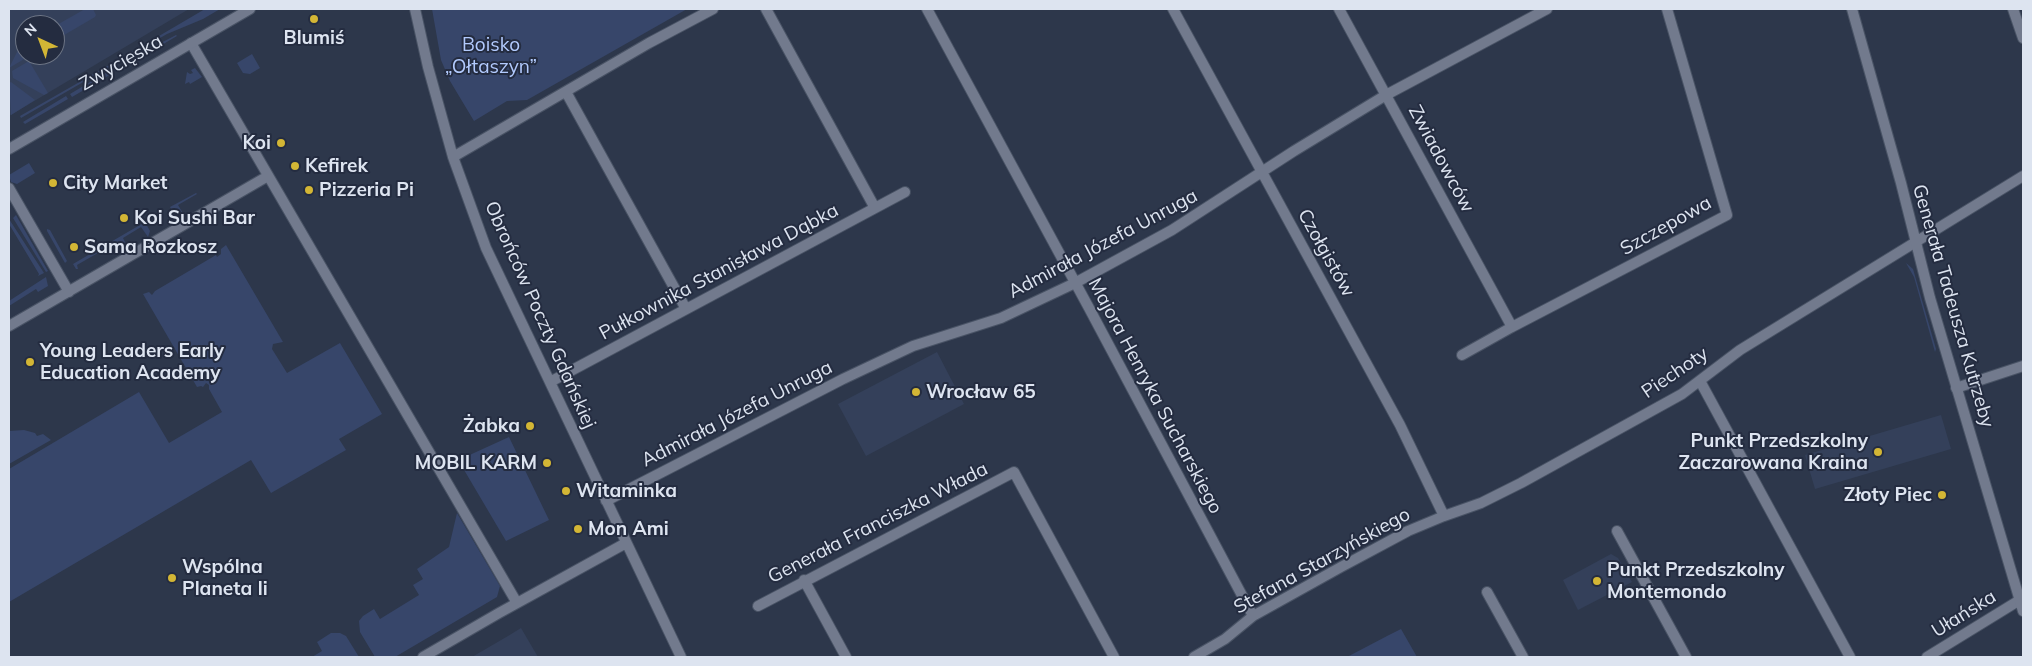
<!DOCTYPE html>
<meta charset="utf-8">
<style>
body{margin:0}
#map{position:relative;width:2032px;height:666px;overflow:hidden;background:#2d374b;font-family:Mulish,sans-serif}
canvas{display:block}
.frame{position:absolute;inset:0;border:10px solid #dde4f0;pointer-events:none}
.north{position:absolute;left:15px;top:15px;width:50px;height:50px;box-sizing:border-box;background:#242c40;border:1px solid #6e7686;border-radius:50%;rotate:317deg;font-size:14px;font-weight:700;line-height:20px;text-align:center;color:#dde4f0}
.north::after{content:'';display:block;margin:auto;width:18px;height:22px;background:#d3b635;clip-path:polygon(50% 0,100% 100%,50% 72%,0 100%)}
</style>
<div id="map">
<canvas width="2032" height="666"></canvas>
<div class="frame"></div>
<div class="north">N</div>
</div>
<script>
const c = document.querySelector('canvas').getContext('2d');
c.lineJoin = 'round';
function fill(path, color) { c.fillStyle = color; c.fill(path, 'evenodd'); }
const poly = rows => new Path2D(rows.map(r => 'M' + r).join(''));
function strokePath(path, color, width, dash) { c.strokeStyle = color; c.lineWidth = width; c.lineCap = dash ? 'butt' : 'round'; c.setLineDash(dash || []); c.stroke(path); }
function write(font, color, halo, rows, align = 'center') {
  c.font = font + ' Mulish,sans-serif'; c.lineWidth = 4; c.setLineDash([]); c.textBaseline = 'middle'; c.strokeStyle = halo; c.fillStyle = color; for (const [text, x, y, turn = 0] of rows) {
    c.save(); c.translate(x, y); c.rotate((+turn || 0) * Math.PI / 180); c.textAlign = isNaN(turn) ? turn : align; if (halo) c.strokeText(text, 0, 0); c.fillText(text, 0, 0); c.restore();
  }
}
const built = poly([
 [9,9,189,9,9,116],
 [25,25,55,25,55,55,25,55],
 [937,352,964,404,866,456,838,404],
 [1941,415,1951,449,1815,489,1805,455],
 [1611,554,1618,558,1632,582,1578,610,1563,580],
 [521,628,538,657,472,657,508,636]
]);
const green = poly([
 [85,9,93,9,96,15,95,17,59,38,56,38,55,26],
 [205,9,220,9,203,19,167,34,132,54,130,53],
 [432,9,687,9,527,100,507,101,474,121,450,81,441,60],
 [176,35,177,36,143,56,136,56],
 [25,44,25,55,31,55,9,68,19,48],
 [252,54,260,68,250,74,243,73,237,63],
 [118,60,118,62,21,118,20,116],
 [29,61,48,93,44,95,13,78,12,71],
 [117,66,113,73,72,97,70,94],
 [195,68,202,77,190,84,189,82,185,84,187,72,190,74,193,73,191,70],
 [11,82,35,100,11,115,9,83],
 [66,96,68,99,25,124,23,122],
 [29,163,35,173,17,184,11,182,9,175],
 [196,193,197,194,178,205,184,215,175,215,170,207],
 [16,215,48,271,46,272,13,218],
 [9,219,44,273,38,276,39,274,9,224],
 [145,222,150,231,148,237,141,227,123,238,128,248,123,251,117,242,77,265,78,269,76,269,73,264],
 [47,229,50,230,67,261,65,263,47,231],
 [226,245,283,342,273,344,272,349,287,373,340,343,382,414,339,439,346,450,271,493,251,460,9,602,9,469,139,392,169,443,222,412,209,389,209,385,206,383,203,387,201,386,197,387,143,294,149,292,152,295,155,291,189,271,216,255,217,257,221,254,221,249],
 [1906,263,1913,269,1936,349,1935,352,1914,277],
 [46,277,48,286,38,292,36,289,9,306,9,301],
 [24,430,35,433,37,436,43,434,51,440,9,464,9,431],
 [509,437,549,520,506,541,457,458,462,456,463,458],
 [457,513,500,586,497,597,395,657,375,657,360,632,359,621,363,616,374,609,380,619,419,595,413,585,423,579,417,569,449,547],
 [1401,629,1417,657,1347,657,1389,635],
 [331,633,340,633,346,636,359,657,312,657,322,651,317,642]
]);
const minor = poly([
 [415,9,428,67,453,157,486,248,681,657],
 [766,9,875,208],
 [927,9,1089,308,1253,616],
 [1173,9,1400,425,1444,516],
 [1339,9,1512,327],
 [2013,9,2023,38],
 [191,43,517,603],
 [566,92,686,309],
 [453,157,649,43,713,9],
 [9,188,69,292],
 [9,326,268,176],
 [1462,355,1512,327,1727,215,1667,9],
 [1700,381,1850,657],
 [550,382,905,192],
 [1956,388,2023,366],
 [606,501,843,379,913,346,1001,318,1075,283,1172,230,1294,151,1386,95,1547,9],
 [1617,531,1686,657],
 [804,580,846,657],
 [1487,592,1523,657],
 [758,606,1014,472,1114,657],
 [423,657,499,613,626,543],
 [1194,657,1225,639,1253,616,1341,567,1408,531,1444,516,1481,503,1521,483,1682,394,1740,350,2023,176],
 [1927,657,2023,598]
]);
const tertiary = poly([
 [1852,9,1901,183,1930,298,2023,611],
 [9,149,250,9]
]);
const markers = [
 [314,19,5,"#d3b635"],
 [281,143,5,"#d3b635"],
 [295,166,5,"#d3b635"],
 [53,183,5,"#d3b635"],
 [309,190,5,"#d3b635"],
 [124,218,5,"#d3b635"],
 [74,247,5,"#d3b635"],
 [30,362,5,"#d3b635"],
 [916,392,5,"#d3b635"],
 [530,426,5,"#d3b635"],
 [1878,452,5,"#d3b635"],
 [547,463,5,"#d3b635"],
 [566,491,5,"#d3b635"],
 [1942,495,5,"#d3b635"],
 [578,529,5,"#d3b635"],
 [172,578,5,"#d3b635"],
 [1597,581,5,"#d3b635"]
];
const poiNames = [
 ["Blumiś",314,38,"center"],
 ["Koi",271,143,"right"],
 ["Kefirek",305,166],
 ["City Market",63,183],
 ["Pizzeria Pi",319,190],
 ["Koi Sushi Bar",134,218],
 ["Sama Rozkosz",84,247],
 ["Young Leaders Early",40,351],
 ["Education Academy",40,373],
 ["Wrocław 65",926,392],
 ["Żabka",520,426,"right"],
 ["Punkt Przedszkolny",1868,441,"right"],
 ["Zaczarowana Kraina",1868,463,"right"],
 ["MOBIL KARM",537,463,"right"],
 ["Witaminka",576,491],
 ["Złoty Piec",1932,495,"right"],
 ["Mon Ami",588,529],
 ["Wspólna",182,567],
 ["Planeta Ii",182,589],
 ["Punkt Przedszkolny",1607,570],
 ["Montemondo",1607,592]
];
const parkNames = [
 ["Boisko",491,45],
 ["„Ołtaszyn”",491,67]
];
const streetNames = [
 ["Zwycięska",121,63,-30],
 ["Zwiadowców",1441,159,62],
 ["Szczepowa",1666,226,-29],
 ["Admirała Józefa Unruga",1103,244,-28],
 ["Czołgistów",1326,253,61],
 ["Pułkownika Stanisława Dąbka",719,272,-28],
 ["Generała Tadeusza Kutrzeby",1953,306,74],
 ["Obrońców Poczty Gdańskiej",540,315,66],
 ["Piechoty",1675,373,-34],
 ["Majora Henryka Sucharskiego",1155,396,62],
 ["Admirała Józefa Unruga",737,414,-27],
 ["Generała Franciszka Włada",878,523,-27],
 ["Stefana Starzyńskiego",1322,561,-29],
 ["Ułańska",1964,614,-32]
];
fill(built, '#34405a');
fill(green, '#37466a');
strokePath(minor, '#495365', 12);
strokePath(tertiary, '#495365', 12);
strokePath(minor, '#727a8d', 10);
strokePath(tertiary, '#727a8d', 10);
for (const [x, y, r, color] of markers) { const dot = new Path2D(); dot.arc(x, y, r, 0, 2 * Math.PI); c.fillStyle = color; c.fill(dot); strokePath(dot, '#242c40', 2); }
write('bold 19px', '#dde4f0', '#242c40', poiNames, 'left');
write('19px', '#b2cafd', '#242c40', parkNames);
write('19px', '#dde4f0', '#242c40', streetNames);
</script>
